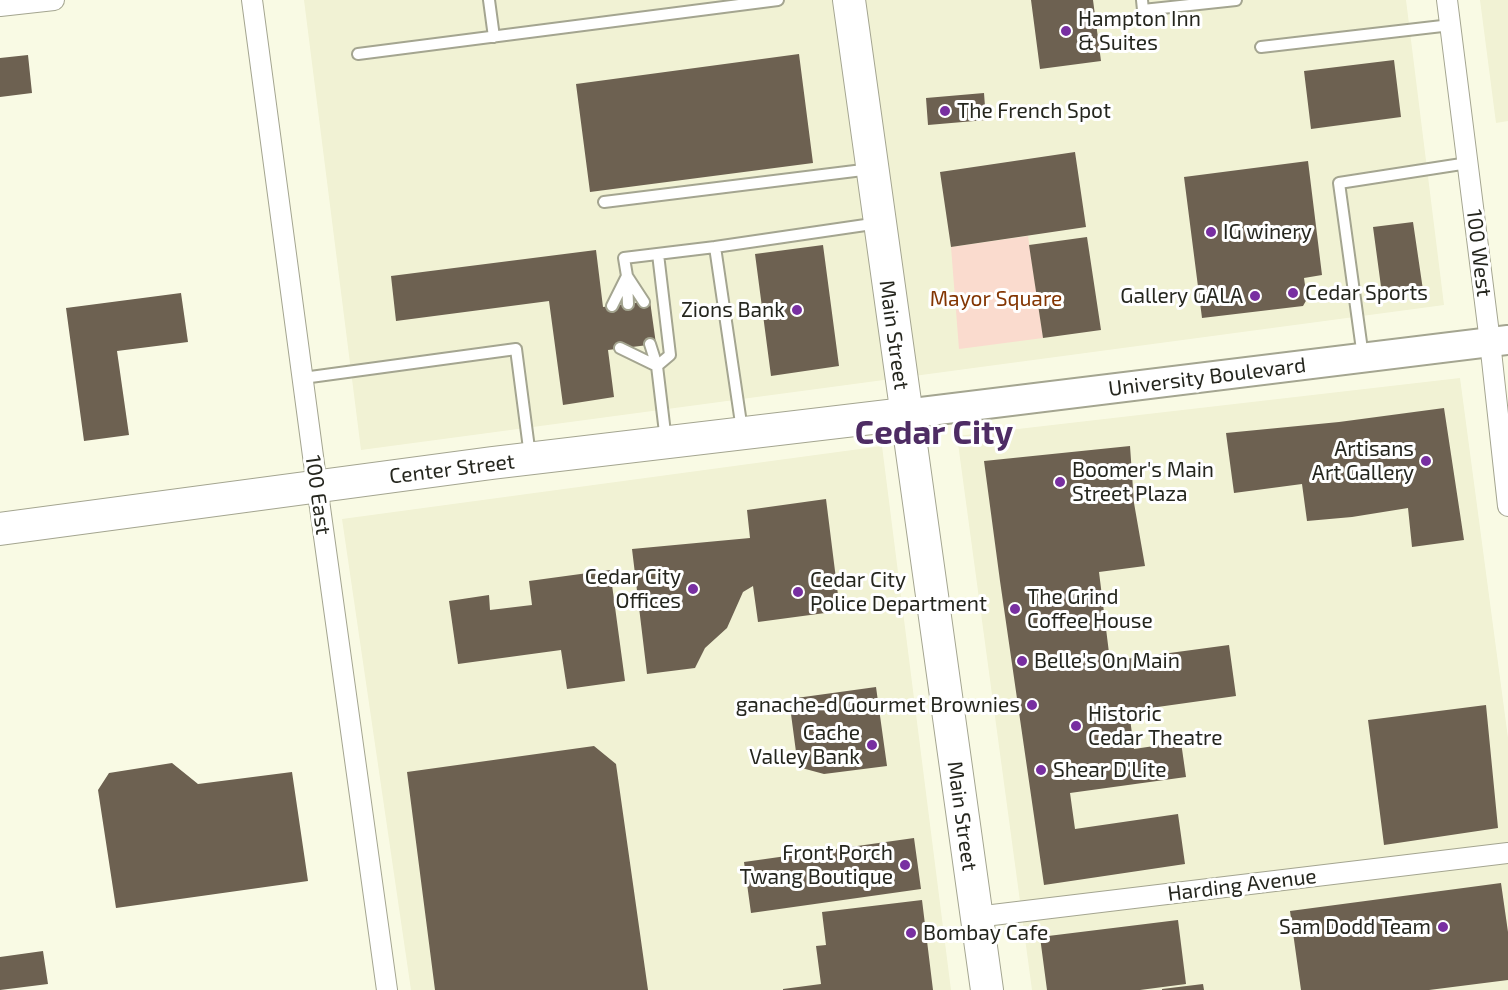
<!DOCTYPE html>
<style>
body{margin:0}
canvas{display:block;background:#f9fae4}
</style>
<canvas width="1508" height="990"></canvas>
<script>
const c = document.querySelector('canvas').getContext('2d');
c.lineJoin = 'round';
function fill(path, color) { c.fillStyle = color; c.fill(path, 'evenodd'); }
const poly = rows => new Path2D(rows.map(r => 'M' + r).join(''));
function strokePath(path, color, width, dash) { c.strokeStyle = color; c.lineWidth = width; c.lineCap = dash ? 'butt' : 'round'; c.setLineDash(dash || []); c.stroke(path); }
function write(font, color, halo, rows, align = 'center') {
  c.font = font + ' "Exo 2",sans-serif'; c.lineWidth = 6; c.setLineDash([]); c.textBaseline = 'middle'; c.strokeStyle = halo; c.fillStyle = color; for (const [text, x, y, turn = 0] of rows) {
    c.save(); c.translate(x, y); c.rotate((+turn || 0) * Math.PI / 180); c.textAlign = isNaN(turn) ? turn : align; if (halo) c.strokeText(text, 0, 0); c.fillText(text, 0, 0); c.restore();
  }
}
const built = poly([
 [304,0,1406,0,1444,305,361,450],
 [1480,0,1508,0,1508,121,1496,123],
 [1460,378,1508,738,1508,990,1032,990,957,436],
 [882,446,951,990,411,990,342,519]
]);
const green = poly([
 [1028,236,1043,338,959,349,951,247]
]);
const building = poly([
 [1031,0,1093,0,1101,61,1040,69],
 [799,54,813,163,590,192,576,84],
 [28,55,32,93,0,97,0,58],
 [1394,60,1401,117,1311,129,1304,71],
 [984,93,986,120,928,125,926,98],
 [1075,152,1086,227,951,247,940,172],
 [1308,161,1322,275,1304,278,1307,299,1303,306,1202,318,1184,177],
 [1413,222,1423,290,1382,294,1373,227],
 [1087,237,1101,330,1043,338,1029,245],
 [823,245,839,366,771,376,755,254],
 [596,250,603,307,650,301,656,344,608,350,614,397,563,405,549,301,396,321,391,276],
 [181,293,188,342,117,351,129,435,84,441,66,308],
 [1444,408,1464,540,1412,547,1408,508,1352,517,1307,521,1302,484,1234,493,1226,433,1339,422],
 [1130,446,1134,503,1145,566,1099,572,1110,661,1229,645,1236,696,1129,711,1134,749,1181,742,1186,777,1070,793,1075,829,1178,814,1185,864,1044,885,1000,581,984,461],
 [826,499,840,611,758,622,753,586,743,592,727,628,705,648,695,668,647,674,632,549,750,538,747,510],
 [610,570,625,681,567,689,561,650,458,664,449,601,489,595,490,610,532,605,529,581],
 [876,687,887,766,824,774,798,767,789,699],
 [1486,705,1498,828,1384,845,1368,720],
 [594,746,616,764,648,990,435,990,407,772],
 [172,763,198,784,292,772,308,881,116,908,98,790,109,773],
 [914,838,921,889,751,913,744,862],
 [1501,883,1508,932,1508,980,1429,990,1301,990,1290,911],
 [922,900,933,990,783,990,783,989,821,984,816,946,826,945,822,912],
 [1178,920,1186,984,1140,990,1047,990,1040,937],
 [43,951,48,984,0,990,0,957],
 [1203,984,1204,990,1162,990,1162,989]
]);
const service = poly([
 [489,0,494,37],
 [1142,0,1143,10,1236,0],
 [1261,47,1451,25],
 [358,54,778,0],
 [604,202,871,169],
 [715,247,879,223],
 [627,276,644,302],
 [627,279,628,304],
 [612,306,627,276,624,258,715,247,742,430],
 [650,344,657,366],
 [620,348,657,366,666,441],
 [1363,357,1339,183,1468,163],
 [657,366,670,355,658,254],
 [303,378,516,349,530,456]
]);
const minor = poly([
 [252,0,317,486,387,990],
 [1447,0,1490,342,1508,506],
 [0,6,54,0],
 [976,917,1508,853]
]);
const secondary = poly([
 [905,414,1508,340]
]);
const primary = poly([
 [849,0,987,990],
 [0,529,492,463,905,414]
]);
const markers = [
 [1066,31,6,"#782fa1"],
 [945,111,6,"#782fa1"],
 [1211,232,6,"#782fa1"],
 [1293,293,6,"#782fa1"],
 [1255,296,6,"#782fa1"],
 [797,310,6,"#782fa1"],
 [1426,461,6,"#782fa1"],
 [1060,482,6,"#782fa1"],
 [693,589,6,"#782fa1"],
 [798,592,6,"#782fa1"],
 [1015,609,6,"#782fa1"],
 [1022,661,6,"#782fa1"],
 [1032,705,6,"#782fa1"],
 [1076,726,6,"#782fa1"],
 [872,745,6,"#782fa1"],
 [1041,770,6,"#782fa1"],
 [905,865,6,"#782fa1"],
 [1443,927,6,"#782fa1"],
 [911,933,6,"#782fa1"]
];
const poiNames = [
 ["Hampton Inn",1078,19],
 ["& Suites",1078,43],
 ["The French Spot",957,111],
 ["IG winery",1223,232],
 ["Cedar Sports",1305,293],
 ["Gallery GALA",1243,296,"right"],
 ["Zions Bank",785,310,"right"],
 ["Artisans",1414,449,"right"],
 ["Art Gallery",1414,473,"right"],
 ["Boomer's Main",1072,470],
 ["Street Plaza",1072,494],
 ["Cedar City",681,577,"right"],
 ["Offices",681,601,"right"],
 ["Cedar City",810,580],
 ["Police Department",810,604],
 ["The Grind",1027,597],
 ["Coffee House",1027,621],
 ["Belle's On Main",1034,661],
 ["ganache-d Gourmet Brownies",1020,705,"right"],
 ["Historic",1088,714],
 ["Cedar Theatre",1088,738],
 ["Cache",860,733,"right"],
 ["Valley Bank",860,757,"right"],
 ["Shear D'Lite",1053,770],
 ["Front Porch",893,853,"right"],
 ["Twang Boutique",893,877,"right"],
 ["Sam Dodd Team",1431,927,"right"],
 ["Bombay Cafe",923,933]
];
const streetNames = [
 ["100 West",1479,253,83],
 ["Main Street",894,335,82],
 ["University Boulevard",1207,377,-7],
 ["Center Street",452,469,-7],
 ["100 East",318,495,82],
 ["Main Street",962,816,82],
 ["Harding Avenue",1242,885,-7]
];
const parkNames = [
 ["Mayor Square",996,299]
];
const townNames = [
 ["Cedar City",934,433]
];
fill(built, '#f1f2d4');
fill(green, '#fadbce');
fill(building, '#6d6151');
strokePath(service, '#a4a590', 14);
strokePath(minor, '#a4a590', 22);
strokePath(secondary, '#a4a590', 32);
strokePath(primary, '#a4a590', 34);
strokePath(service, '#fff', 10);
strokePath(minor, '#fff', 20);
strokePath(secondary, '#fff', 28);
strokePath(primary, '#fff', 32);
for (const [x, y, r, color] of markers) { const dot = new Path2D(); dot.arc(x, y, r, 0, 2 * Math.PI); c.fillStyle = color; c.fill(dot); strokePath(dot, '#fff', 2); }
write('21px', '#25261e', '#fff', poiNames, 'left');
write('21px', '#25261e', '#fff', streetNames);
write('21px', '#833502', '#fff', parkNames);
write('bold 33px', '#4e2c64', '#fff', townNames);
</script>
